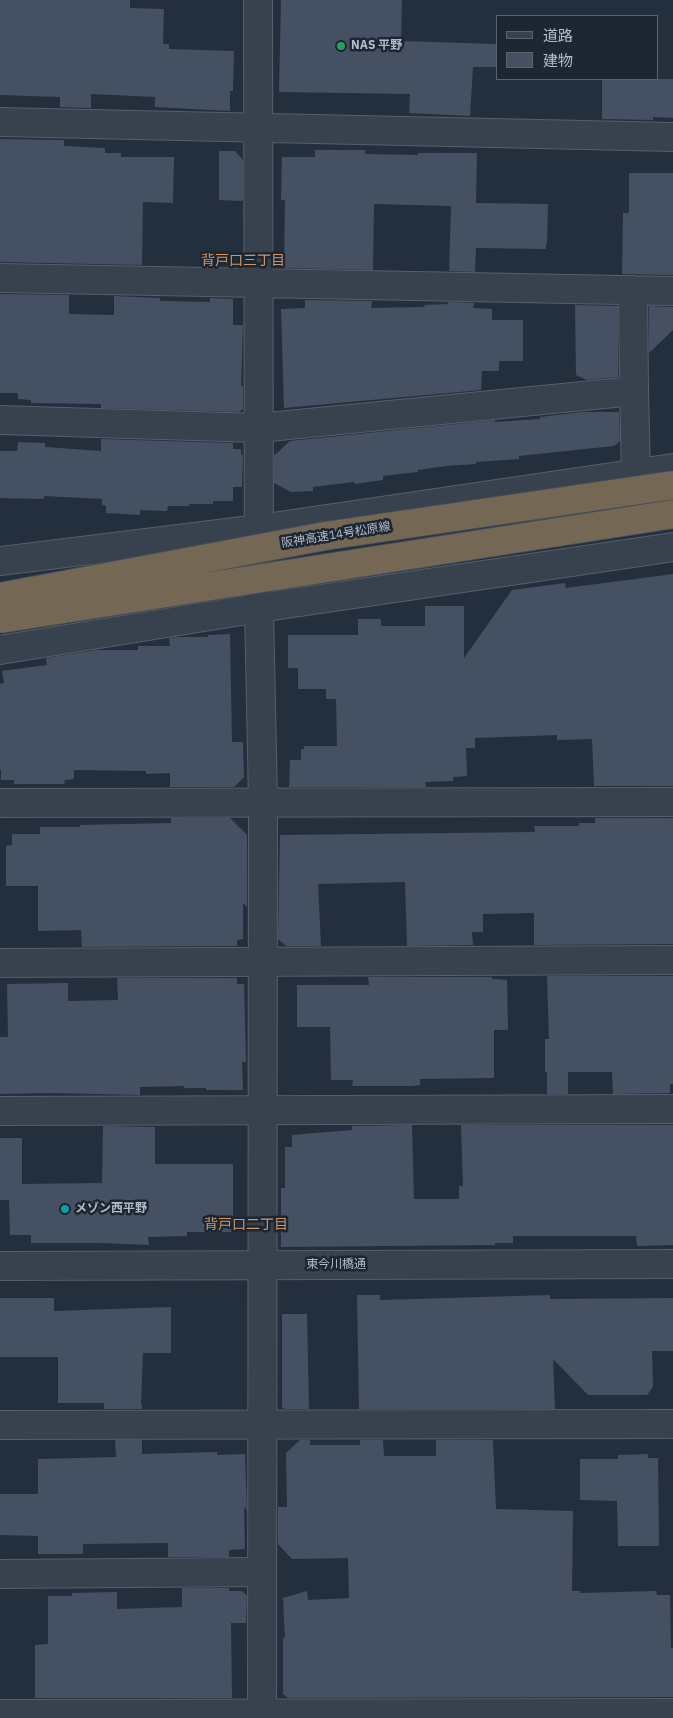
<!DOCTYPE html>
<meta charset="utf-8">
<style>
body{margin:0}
#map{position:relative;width:673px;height:1718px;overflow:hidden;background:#242f3e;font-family:"IBM Plex Sans","Noto Sans JP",sans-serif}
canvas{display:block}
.legend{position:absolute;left:496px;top:15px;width:162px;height:65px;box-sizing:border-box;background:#1d2633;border:1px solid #59626f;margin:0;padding:6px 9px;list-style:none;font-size:15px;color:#b4bcc9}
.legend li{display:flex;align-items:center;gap:10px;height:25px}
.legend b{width:25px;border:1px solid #59626f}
</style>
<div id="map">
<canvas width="673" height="1718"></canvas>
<ul class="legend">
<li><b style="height:6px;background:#38414e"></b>道路</li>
<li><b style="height:14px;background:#455162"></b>建物</li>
</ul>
</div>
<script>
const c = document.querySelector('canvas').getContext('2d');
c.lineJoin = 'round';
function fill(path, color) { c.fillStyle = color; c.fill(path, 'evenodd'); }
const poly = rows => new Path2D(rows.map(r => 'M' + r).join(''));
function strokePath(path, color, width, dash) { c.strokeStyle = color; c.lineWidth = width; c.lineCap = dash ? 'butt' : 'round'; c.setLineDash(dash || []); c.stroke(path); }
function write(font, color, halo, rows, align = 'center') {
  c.font = font + ' "IBM Plex Sans","Noto Sans JP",sans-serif'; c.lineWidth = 5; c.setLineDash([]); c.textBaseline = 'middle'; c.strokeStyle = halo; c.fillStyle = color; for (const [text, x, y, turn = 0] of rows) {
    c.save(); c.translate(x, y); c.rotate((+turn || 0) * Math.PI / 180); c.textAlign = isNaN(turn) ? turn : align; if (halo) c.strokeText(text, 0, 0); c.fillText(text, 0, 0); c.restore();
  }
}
const building = poly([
 [0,0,130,0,130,8,164,9,163,44,169,44,169,49,234,51,233,91,230,91,230,111,155,107,155,97,91,94,91,108,60,107,60,97,0,95],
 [281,0,402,0,401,41,497,44,497,67,473,67,470,116,409,113,410,94,279,92],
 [602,79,673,79,673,118,653,117,653,120,602,119],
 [0,139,64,140,64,146,105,148,105,153,121,153,121,157,174,157,173,203,143,202,142,265,0,262],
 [315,150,365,150,365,154,418,155,418,153,477,153,476,203,548,204,547,243,546,243,546,249,476,248,475,272,449,271,451,206,374,204,373,270,284,268,285,200,281,200,282,157,315,157],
 [219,151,235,151,243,160,243,200,241,201,219,200],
 [629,173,673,173,673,275,622,274,623,213,629,213],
 [0,294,69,295,69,314,114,315,114,296,160,298,160,301,210,302,210,298,233,299,233,325,243,325,241,386,243,386,243,409,239,412,101,408,101,404,31,403,31,400,18,399,18,393,0,393],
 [305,300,372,301,371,308,425,307,424,305,448,304,448,302,474,303,473,308,492,309,492,320,523,320,523,361,499,361,499,371,482,371,481,390,284,408,281,309,305,308],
 [575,305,618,306,618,377,587,380,576,375],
 [649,306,673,307,673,330,649,353],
 [582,412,619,412,620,441,614,446,519,456,519,459,476,462,476,464,446,466,418,470,418,472,383,476,383,480,355,484,354,482,313,487,313,491,291,492,274,483,274,454,276,454,290,441,495,420,495,422,540,419,540,417],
 [101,439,233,443,233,449,241,449,241,455,243,455,242,487,233,487,233,501,213,501,213,504,189,504,189,506,168,506,167,511,140,510,140,515,106,513,106,506,102,505,102,499,44,496,44,499,0,498,0,451,17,451,18,442,45,443,45,447,101,451],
 [673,574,673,786,594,786,592,739,557,740,557,735,475,738,475,748,466,748,467,776,453,777,453,781,425,782,426,787,289,787,290,760,301,760,301,749,304,749,304,746,337,746,336,699,326,699,326,689,298,689,298,668,288,668,288,635,358,635,358,619,381,619,381,626,425,626,425,606,464,606,464,658,512,590,565,583,566,588],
 [230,634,232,742,243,742,244,777,234,787,170,787,170,773,146,774,146,771,74,770,74,779,65,780,64,784,14,784,14,780,1,780,1,770,0,770,0,684,4,683,2,671,47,665,46,658,97,650,138,650,138,646,170,646,169,638,177,637,208,637,208,635],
 [171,818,230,818,247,835,247,907,243,903,243,939,237,940,237,946,82,947,81,930,38,931,38,886,6,886,6,846,12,845,12,834,40,834,40,827,80,827,80,825,171,823],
 [595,818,673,818,673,944,534,945,534,913,483,914,483,932,472,932,473,945,407,946,405,882,318,884,321,946,286,946,278,939,280,835,535,832,534,826,579,826,579,823,595,823],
 [547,976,673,976,673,1084,670,1084,670,1093,613,1094,612,1072,568,1072,568,1094,547,1094,547,1072,545,1072,545,1039,549,1039],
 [368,977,492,977,492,979,507,980,508,1030,494,1030,494,1078,420,1079,420,1085,412,1086,352,1086,353,1080,331,1080,330,1027,297,1027,297,985,369,985],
 [117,978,237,978,237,984,244,984,246,1062,242,1062,243,1090,206,1090,206,1088,184,1088,184,1086,140,1087,140,1095,50,1093,0,1094,0,1037,8,1037,7,984,68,983,68,1001,118,1000],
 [412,1125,414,1199,459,1199,459,1186,463,1186,461,1125,673,1125,673,1245,637,1246,636,1236,513,1236,513,1243,495,1243,495,1245,281,1247,281,1188,285,1188,285,1147,292,1147,292,1135,352,1130,352,1126],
 [103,1126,155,1127,155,1164,233,1164,233,1232,187,1232,187,1236,148,1237,149,1245,102,1243,31,1243,31,1235,10,1235,9,1200,0,1200,0,1138,22,1138,22,1184,102,1183],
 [357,1295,380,1295,380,1300,550,1295,550,1299,673,1298,673,1351,652,1351,653,1387,647,1395,588,1395,553,1359,555,1409,359,1409],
 [0,1298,54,1298,54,1311,171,1307,171,1353,143,1353,141,1405,142,1405,142,1409,104,1409,104,1403,58,1403,58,1357,0,1357],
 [282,1314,307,1314,309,1409,284,1409,282,1407],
 [115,1440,142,1440,142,1454,217,1452,217,1455,245,1454,247,1510,244,1507,245,1549,229,1550,229,1557,168,1557,168,1543,83,1544,83,1554,38,1554,38,1536,0,1535,0,1494,38,1494,38,1459,116,1457],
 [300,1440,310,1440,310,1445,360,1445,360,1440,383,1440,384,1456,436,1456,436,1440,493,1440,496,1509,573,1511,572,1591,580,1591,580,1593,656,1591,657,1595,670,1595,671,1648,673,1648,673,1697,288,1698,283,1694,283,1637,285,1639,283,1598,307,1591,308,1600,349,1598,348,1558,292,1559,278,1544,278,1507,287,1507,286,1453],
 [648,1454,648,1458,658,1458,659,1546,618,1546,617,1501,580,1500,580,1459,618,1459,618,1455],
 [182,1588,229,1588,229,1591,242,1591,247,1596,246,1623,231,1623,232,1698,35,1698,35,1645,48,1644,48,1596,72,1596,72,1593,117,1592,117,1609,182,1607]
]);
const minor = poly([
 [258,0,259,602],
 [0,122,673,137],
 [0,278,673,291],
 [633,290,634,391,636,473],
 [0,420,258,428,634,391],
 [0,650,259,608,673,547],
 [0,803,673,802],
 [0,963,673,960],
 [0,1111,673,1109],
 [0,1266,673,1264],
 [0,1425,673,1424],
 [0,1574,262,1572],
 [0,1714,673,1713]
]);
const tertiary = poly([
 [0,561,259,529,673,468],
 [259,608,263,802,262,1718]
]);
const motorwayBridge = poly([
 [0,597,325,536,673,485],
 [0,619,673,514]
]);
const markers = [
 [341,46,5,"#2e9e5b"],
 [65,1209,5,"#0f9aa8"]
];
const poiNames = [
 ["NAS 平野",351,46],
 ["メゾン西平野",75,1209]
];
const streetNames = [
 ["阪神高速14号松原線",336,535,-9],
 ["東今川橋通",336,1265]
];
const neighbourhoodNames = [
 ["背戸口三丁目",243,261],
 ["背戸口二丁目",246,1225]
];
fill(building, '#455162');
strokePath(minor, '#565f6c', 30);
strokePath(tertiary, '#565f6c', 30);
strokePath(minor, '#38414e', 28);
strokePath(tertiary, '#38414e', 28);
strokePath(motorwayBridge, '#434c59', 30, []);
strokePath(motorwayBridge, '#746855', 28);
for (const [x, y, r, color] of markers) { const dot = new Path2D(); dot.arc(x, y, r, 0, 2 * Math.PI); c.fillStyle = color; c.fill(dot); strokePath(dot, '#1d2633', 2); }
write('bold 12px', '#b4bcc9', '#1d2633', poiNames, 'left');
write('12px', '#b4bcc9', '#1d2633', streetNames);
write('14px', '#d59563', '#1d2633', neighbourhoodNames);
</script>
